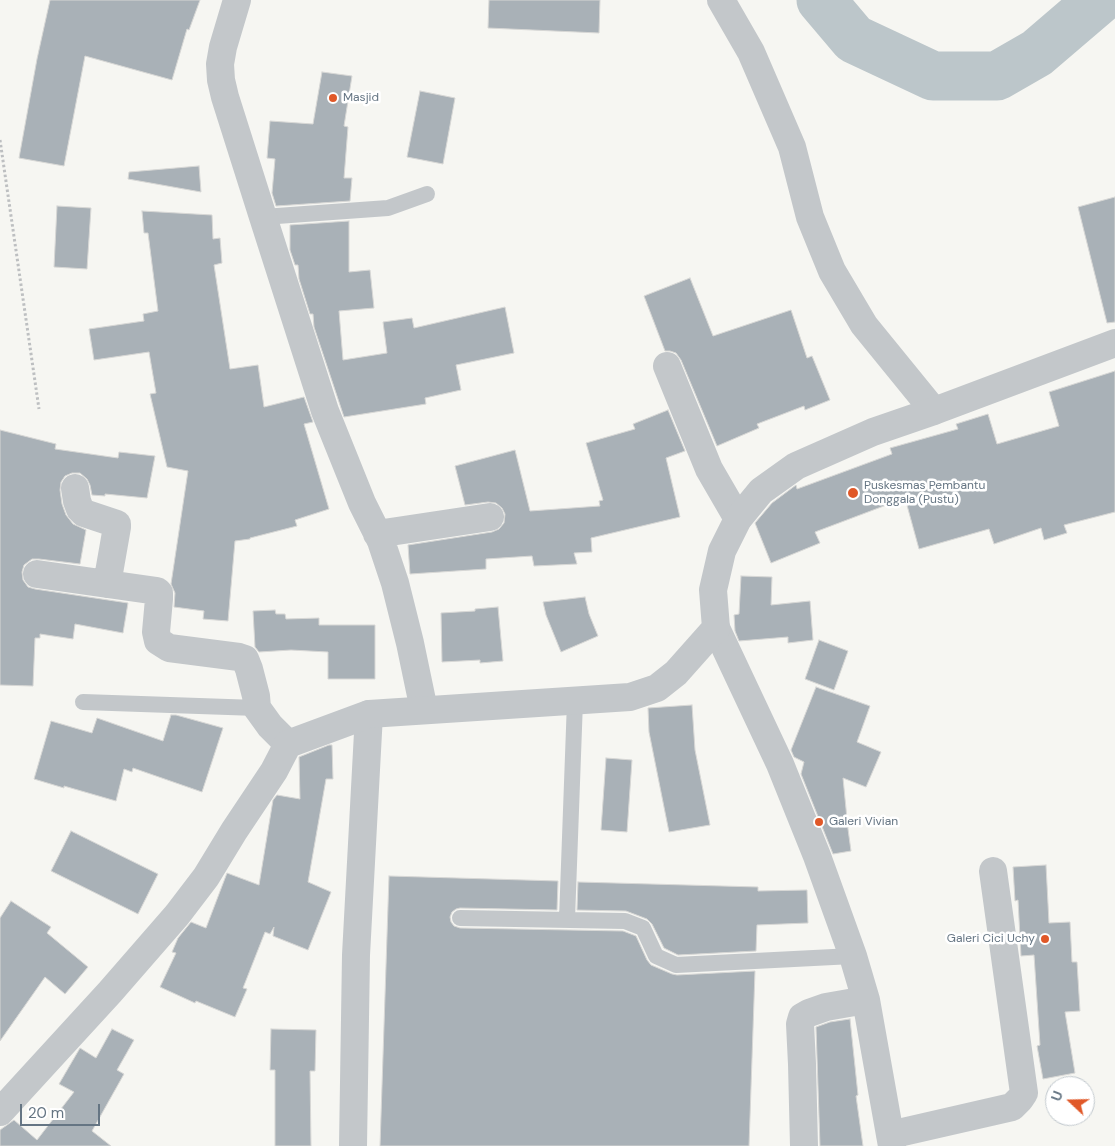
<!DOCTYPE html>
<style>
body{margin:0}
#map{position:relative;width:1115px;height:1146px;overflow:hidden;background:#f6f6f2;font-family:"DM Sans",sans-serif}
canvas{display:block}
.north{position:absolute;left:1045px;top:1076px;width:50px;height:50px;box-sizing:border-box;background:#fff;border:1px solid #c1c8cd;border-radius:50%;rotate:291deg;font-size:14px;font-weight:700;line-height:20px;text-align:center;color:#657583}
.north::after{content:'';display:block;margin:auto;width:18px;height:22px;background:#e05828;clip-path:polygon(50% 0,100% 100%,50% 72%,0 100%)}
.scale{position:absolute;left:20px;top:1104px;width:80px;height:22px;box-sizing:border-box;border:2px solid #657583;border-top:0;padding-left:6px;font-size:15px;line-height:18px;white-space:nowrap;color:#657583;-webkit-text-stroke:4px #fff;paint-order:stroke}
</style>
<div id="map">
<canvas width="1115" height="1146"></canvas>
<div class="north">U</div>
<div class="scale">20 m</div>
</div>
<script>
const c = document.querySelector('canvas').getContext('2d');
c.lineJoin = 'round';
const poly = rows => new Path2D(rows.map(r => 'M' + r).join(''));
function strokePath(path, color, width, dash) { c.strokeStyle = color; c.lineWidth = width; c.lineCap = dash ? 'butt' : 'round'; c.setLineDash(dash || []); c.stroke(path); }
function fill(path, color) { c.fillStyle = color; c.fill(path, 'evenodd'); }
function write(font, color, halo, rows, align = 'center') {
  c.font = font + ' "DM Sans",sans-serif'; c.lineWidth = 5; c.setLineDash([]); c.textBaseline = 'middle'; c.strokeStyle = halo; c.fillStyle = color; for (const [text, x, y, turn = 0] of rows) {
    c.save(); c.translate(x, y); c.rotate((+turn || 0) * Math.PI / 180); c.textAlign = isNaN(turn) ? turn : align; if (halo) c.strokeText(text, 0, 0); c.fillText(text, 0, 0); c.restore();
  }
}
const river = poly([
 [821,0,854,39,933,76,997,76,1037,53,1099,0]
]);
const building = poly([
 [50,0,200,0,189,30,187,29,172,80,85,56,64,166,19,158,37,59,50,0],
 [489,0,600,0,599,33,488,28,489,0],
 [322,72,352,76,344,126,348,127,344,178,352,178,350,201,276,206,272,193,275,159,267,158,270,121,313,124,322,72],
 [420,91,455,98,443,164,407,157,420,91],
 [199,166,201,192,128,179,129,172,199,166],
 [1115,197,1115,322,1107,323,1078,207,1115,197],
 [57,206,91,208,87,269,54,267,57,206],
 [142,211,212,215,213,239,220,238,222,263,214,265,230,369,258,365,264,407,304,397,313,422,304,424,329,509,295,520,297,526,250,538,250,539,235,541,228,621,203,619,204,611,174,607,175,593,171,584,188,471,167,467,150,394,156,393,149,352,94,360,89,329,144,321,143,314,158,311,148,233,144,233,142,211],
 [349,221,349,272,370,270,374,308,339,311,343,360,387,353,383,322,412,318,414,328,505,307,514,353,456,365,461,390,425,398,426,404,344,417,314,327,313,314,310,314,299,279,298,265,295,265,290,250,290,225,349,221],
 [690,278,713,336,791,310,807,358,812,356,830,400,805,410,804,406,757,424,759,428,717,446,681,360,676,353,670,351,665,351,644,296,690,278],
 [1115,371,1115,512,1064,525,1067,533,1044,540,1041,528,994,544,989,529,919,549,905,498,815,532,820,543,771,563,755,523,772,503,796,485,797,489,892,454,890,448,958,429,956,424,988,414,997,444,1059,426,1049,392,1115,371],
 [668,410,685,451,666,458,680,517,591,538,592,552,574,553,577,564,534,566,532,556,486,559,486,569,410,574,408,545,492,532,499,529,504,523,505,514,502,508,496,503,488,502,465,505,455,466,515,450,530,511,600,506,599,501,603,500,586,443,635,429,633,424,668,410],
 [0,430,56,444,55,449,118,458,119,452,155,456,147,498,105,494,105,496,92,495,90,485,87,479,80,473,72,473,65,476,61,482,60,490,62,504,66,515,73,524,86,530,80,564,39,559,32,559,24,565,22,572,23,580,28,587,35,589,128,603,123,633,75,624,73,639,40,634,40,638,35,638,33,686,0,685,0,430],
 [741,576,772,577,771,605,810,601,813,640,788,643,788,637,739,641,735,631,734,615,739,614,741,576],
 [585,597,589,614,598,636,561,652,546,615,543,602,585,597],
 [498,607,503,661,480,663,480,660,442,662,441,613,475,611,475,609,498,607],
 [275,610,276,614,285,614,286,619,319,618,319,625,375,625,375,679,328,679,328,652,291,650,259,652,255,647,253,611,275,610],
 [819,640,848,651,834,690,805,679,819,640],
 [816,687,870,706,857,742,881,752,866,787,843,778,848,829,851,851,833,854,801,774,804,762,794,757,791,750,816,687],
 [692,705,695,750,710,825,669,832,649,732,648,708,692,705],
 [171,715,176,715,223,728,202,792,133,768,132,772,124,769,116,801,64,786,64,788,34,779,51,721,92,733,97,718,163,741,171,715],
 [329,745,332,745,333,779,326,779,308,882,331,892,308,950,273,936,274,927,270,934,265,932,243,988,247,989,235,1017,196,1001,195,1003,160,987,176,953,172,952,178,938,191,922,206,928,227,873,259,885,273,800,277,795,300,799,299,757,329,745],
 [606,758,632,760,627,832,601,830,606,758],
 [71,831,158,874,138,914,51,871,71,831],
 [1046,865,1049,923,1070,922,1072,962,1077,962,1080,1011,1065,1012,1075,1073,1043,1079,1037,1046,1040,1045,1034,955,1021,956,1018,900,1015,901,1013,867,1046,865],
 [389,876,558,881,557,910,460,908,456,909,452,912,450,917,451,922,454,926,460,928,623,931,636,936,647,960,651,965,672,974,677,975,755,971,749,1146,380,1146,389,876],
 [578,882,758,887,758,891,807,890,808,923,757,925,756,951,678,955,664,948,652,924,647,919,626,911,577,910,578,882],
 [11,901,51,927,47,933,88,967,65,994,45,977,0,1041,0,918,11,901],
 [850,1019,858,1095,856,1096,863,1146,820,1146,816,1027,830,1022,850,1019],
 [112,1029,134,1040,117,1070,124,1074,92,1131,111,1146,0,1146,0,1130,14,1120,37,1140,74,1092,59,1084,80,1048,96,1058,112,1029],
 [271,1029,316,1030,315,1071,310,1071,311,1146,275,1146,275,1070,270,1070,271,1029]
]);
const path = poly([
 [0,140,39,409]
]);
const service = poly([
 [263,217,388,208,427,194],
 [83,702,257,708],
 [460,918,625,921,643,928,656,956,676,965,853,956],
 [567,919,575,701]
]);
const minor = poly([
 [237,0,223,47,220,64,221,80,225,97,263,217,325,411,362,503,381,541,395,583,410,643,424,710],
 [721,0,751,52,792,147,810,217,832,271,864,325,934,411],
 [667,366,709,469,738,519],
 [75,488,77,501,80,509,84,513,117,524,117,527,107,584],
 [377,534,490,517],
 [37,574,157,591,159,593,159,599,156,632,158,641,169,648,239,657,245,659,249,669,256,696,257,708,270,726,288,744],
 [716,628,780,764,817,856,853,956,866,1000,892,1146],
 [890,1135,1012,1107,1020,1099,1024,1093,993,871],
 [353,1146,356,955,369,714],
 [804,1146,802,1064,800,1024,802,1017,809,1013,826,1007,866,1000]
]);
const tertiary = poly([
 [0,1112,110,992,177,915,206,877,234,831,274,771,288,744,369,714,630,697,657,688,676,673,716,628,713,590,722,551,738,519,761,491,796,466,873,432,934,411,1115,343]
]);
const markers = [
 [333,98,5,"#e05828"],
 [853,493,6,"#e05828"],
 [819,822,5,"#e05828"],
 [1045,939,5,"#e05828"]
];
const poiNames = [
 ["Masjid",343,98],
 ["Puskesmas Pembantu",864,486],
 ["Donggala (Pustu)",864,500],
 ["Galeri Vivian",829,822],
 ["Galeri Cici Uchy",1035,939,"right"]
];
strokePath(river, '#bcc6ca', 49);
fill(building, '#a9b1b7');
strokePath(building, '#d7d7d5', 1);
strokePath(path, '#bdbfc1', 3, [2.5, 2.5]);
strokePath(service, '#c3c7ca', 16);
strokePath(minor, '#c3c7ca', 28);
strokePath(tertiary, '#c3c7ca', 28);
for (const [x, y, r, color] of markers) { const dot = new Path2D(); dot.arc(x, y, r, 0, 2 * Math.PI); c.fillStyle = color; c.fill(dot); strokePath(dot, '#fff', 2); }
write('12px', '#657583', '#fff', poiNames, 'left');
</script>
